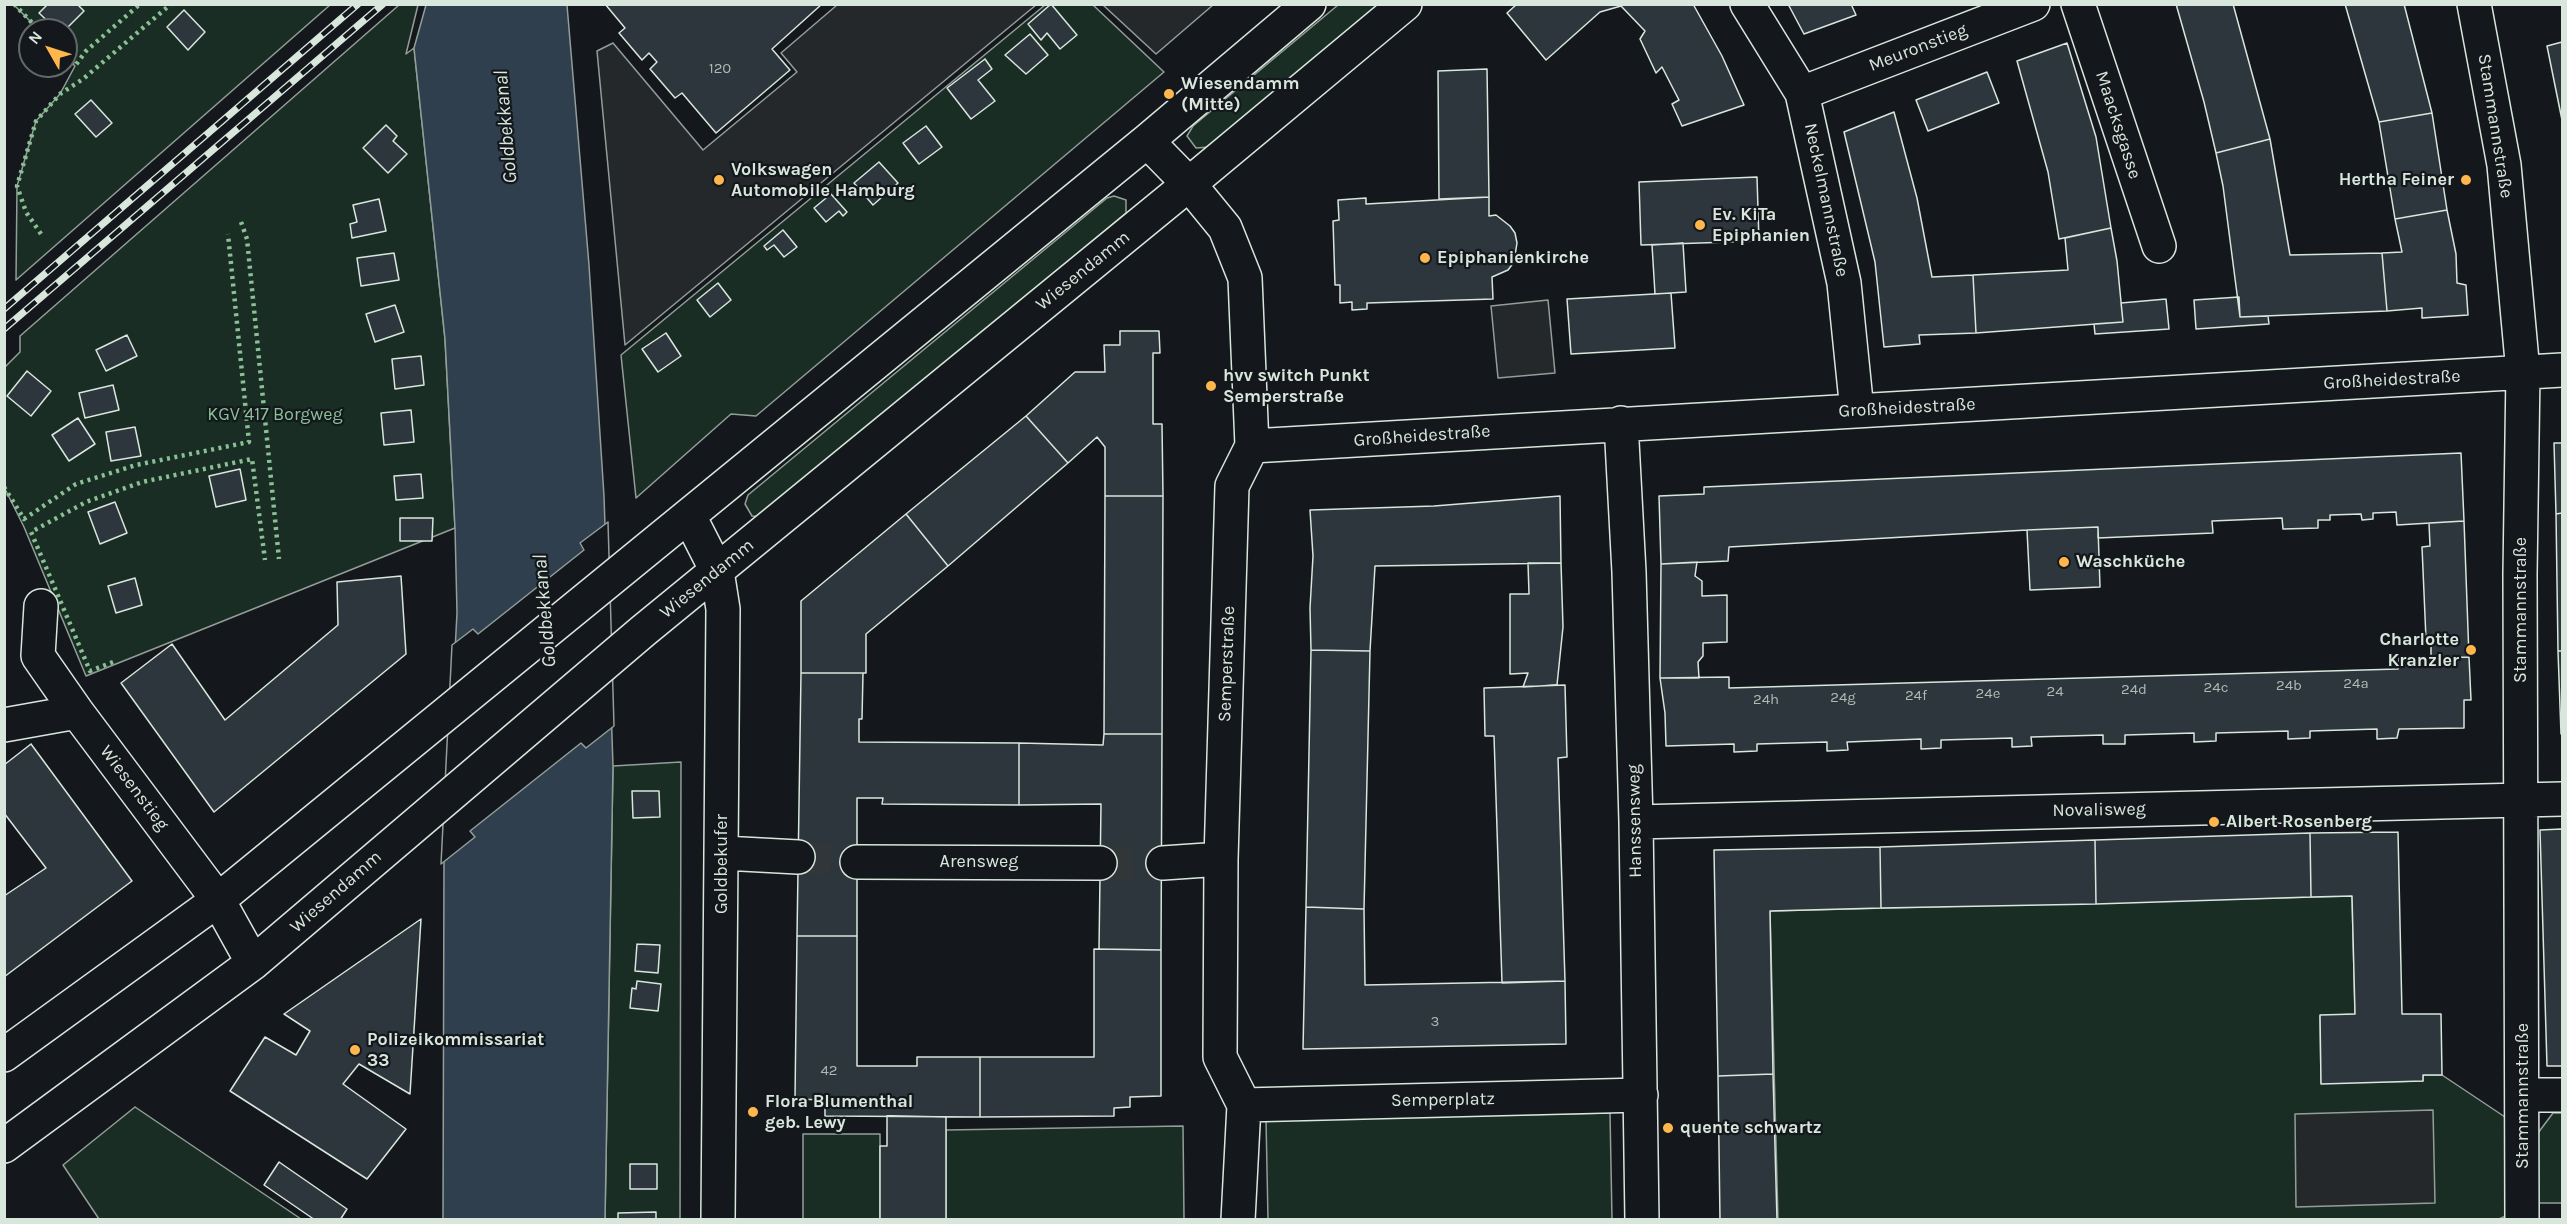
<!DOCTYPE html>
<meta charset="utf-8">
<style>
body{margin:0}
#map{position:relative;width:2567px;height:1224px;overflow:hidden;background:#14181c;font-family:Karla,sans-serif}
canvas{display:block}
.frame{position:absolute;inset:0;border:6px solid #d8e6dc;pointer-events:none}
.north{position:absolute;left:18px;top:18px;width:60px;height:60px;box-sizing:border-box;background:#14181c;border:2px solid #626a69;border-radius:50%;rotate:309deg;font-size:16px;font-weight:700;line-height:24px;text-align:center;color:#d8e6dc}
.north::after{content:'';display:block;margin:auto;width:21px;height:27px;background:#ffb74d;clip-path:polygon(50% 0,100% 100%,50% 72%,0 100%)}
</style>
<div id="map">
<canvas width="2567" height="1224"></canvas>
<div class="frame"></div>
<div class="north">N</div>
</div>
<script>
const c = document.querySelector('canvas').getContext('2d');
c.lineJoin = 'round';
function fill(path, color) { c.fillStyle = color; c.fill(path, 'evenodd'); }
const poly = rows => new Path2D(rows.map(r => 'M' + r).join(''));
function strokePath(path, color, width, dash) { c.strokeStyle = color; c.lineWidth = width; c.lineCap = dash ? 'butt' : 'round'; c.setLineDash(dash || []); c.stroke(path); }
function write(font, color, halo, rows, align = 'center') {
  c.font = font + ' Karla,sans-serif'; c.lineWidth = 4.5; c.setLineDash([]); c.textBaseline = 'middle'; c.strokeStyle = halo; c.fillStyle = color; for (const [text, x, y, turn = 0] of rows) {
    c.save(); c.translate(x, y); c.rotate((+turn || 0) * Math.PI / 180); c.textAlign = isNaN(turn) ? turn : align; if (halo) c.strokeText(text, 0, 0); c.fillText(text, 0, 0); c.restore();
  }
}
const green = poly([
 [14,5,330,5,16,280,17,186,36,121,60,94,75,66,66,57,66,30,39,30,14,5],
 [399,5,418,5,406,54,414,48,445,339,455,528,86,676,24,527,5,489,5,367,20,352,20,336,399,5],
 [1045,5,1093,5,1164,72,756,416,731,414,636,498,621,355,1045,5],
 [1338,5,1379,5,1210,147,1196,148,1187,136,1193,126,1338,5],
 [1114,196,1126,200,1126,213,761,517,752,516,745,504,748,495,1107,198,1114,196],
 [681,762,680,1219,605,1220,613,766,681,762],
 [2352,896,2355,1014,2320,1016,2321,1083,2423,1081,2423,1075,2442,1075,2535,1137,2553,1113,2562,1113,2562,1203,2533,1203,2497,1220,1778,1219,1770,911,2352,896],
 [135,1107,301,1219,99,1219,63,1165,135,1107],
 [1610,1113,1612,1219,1268,1219,1266,1120,1610,1113],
 [1183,1126,1184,1219,946,1219,946,1130,1183,1126],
 [803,1134,880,1134,880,1219,803,1220,803,1134]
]);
const parking = poly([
 [837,5,1036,5,625,345,597,51,613,43,703,150,797,72,781,53,837,5],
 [1103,5,1213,5,1156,54,1103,5],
 [1548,300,1555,373,1498,378,1491,306,1548,300],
 [2433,1110,2435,1203,2296,1207,2295,1114,2433,1110]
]);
const water = poly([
 [426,5,567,5,589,265,604,496,613,766,605,1219,443,1219,444,858,457,613,455,528,445,339,414,48,426,5]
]);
const pier = poly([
 [608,522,614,726,586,748,581,743,470,831,475,837,441,864,452,645,473,629,478,634,584,550,580,543,608,522]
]);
const building = poly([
 [48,4,77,4,84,11,65,30,57,30,39,13,48,4],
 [605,4,822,4,772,49,790,70,716,133,682,93,675,98,650,69,657,62,649,53,642,60,619,33,625,28,605,4],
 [1051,4,1077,35,1060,49,1047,33,1041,40,1028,24,1051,4],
 [1517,4,1693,4,1722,56,1744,105,1682,126,1672,104,1679,100,1662,67,1656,73,1640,39,1645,31,1621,6,1600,12,1546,60,1507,13,1517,4],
 [1788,4,1851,4,1856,15,1804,34,1788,4],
 [2176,4,2233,4,2270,139,2216,153,2204,102,2176,4],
 [2345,4,2404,4,2432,113,2379,122,2345,4],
 [184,10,205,32,188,50,167,27,184,10],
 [1030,34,1048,55,1026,74,1005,55,1030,34],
 [2562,42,2562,120,2547,46,2562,42],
 [2067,43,2096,137,2111,228,2059,239,2048,172,2017,61,2067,43],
 [985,59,992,69,978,80,995,101,971,119,947,88,985,59],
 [1487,69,1489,197,1439,199,1438,71,1487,69],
 [1987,72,1999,103,1928,131,1916,100,1987,72],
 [91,100,112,123,96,137,75,114,91,100],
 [1894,112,1917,198,1932,277,1973,275,1976,333,1919,335,1920,344,1884,347,1875,262,1844,132,1894,112],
 [2432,113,2447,210,2395,219,2379,122,2432,113],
 [386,125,397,136,393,141,407,154,388,173,363,148,386,125],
 [926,126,942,147,919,164,903,143,926,126],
 [2270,139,2290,255,2382,253,2387,311,2240,317,2223,186,2216,153,2270,139],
 [879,162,898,183,873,205,854,183,879,162],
 [1757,177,1759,241,1641,245,1639,182,1757,177],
 [831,194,847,212,843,216,839,211,826,222,814,208,831,194],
 [1489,197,1489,216,1496,215,1510,226,1515,233,1517,243,1514,262,1508,270,1492,277,1493,299,1367,303,1367,309,1352,310,1352,302,1340,303,1340,285,1335,285,1333,221,1339,220,1338,200,1366,198,1366,204,1489,197],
 [379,199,386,231,352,238,350,224,357,222,353,205,379,199],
 [2447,210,2456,254,2457,283,2466,285,2468,315,2422,318,2422,308,2387,311,2382,253,2402,252,2395,219,2447,210],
 [2111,228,2117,261,2123,322,1976,333,1973,275,2068,270,2065,238,2111,228],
 [783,230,797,247,784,257,774,245,767,250,764,246,783,230],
 [1683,243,1686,292,1655,294,1652,245,1683,243],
 [394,253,399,280,361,286,357,258,394,253],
 [718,283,731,300,710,317,697,300,718,283],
 [1671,293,1675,348,1571,354,1567,299,1671,293],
 [2239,297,2240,317,2268,316,2269,324,2196,329,2194,300,2239,297],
 [2166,299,2169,329,2095,334,2094,324,2123,322,2121,303,2166,299],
 [395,305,404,332,375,342,366,314,395,305],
 [1120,331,1159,331,1160,353,1153,353,1153,424,1162,424,1163,496,1105,496,1105,447,1097,437,1068,463,1026,416,1075,372,1105,372,1104,345,1120,345,1120,331],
 [666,333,681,356,658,372,642,349,666,333],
 [127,335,137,356,106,371,96,350,127,335],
 [421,356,424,385,395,389,392,359,421,356],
 [27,371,51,391,31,416,7,396,27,371],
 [113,385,119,410,85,418,79,393,113,385],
 [411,410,414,442,384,445,381,413,411,410],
 [1026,416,1068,463,948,566,906,514,1026,416],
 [78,418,95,444,69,461,52,435,78,418],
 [135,427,141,456,111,461,106,432,135,427],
 [2554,443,2562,443,2562,513,2556,514,2554,443],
 [2461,453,2464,521,2397,525,2396,512,2373,513,2373,519,2362,520,2361,514,2330,515,2330,520,2318,520,2318,528,2283,529,2282,518,2212,521,2213,533,2098,538,2098,527,2027,530,1729,547,1728,561,1661,564,1659,496,1704,494,1704,487,2461,453],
 [240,469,246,500,216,507,209,476,240,469],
 [421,474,423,498,396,500,394,476,421,474],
 [1105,496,1163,496,1162,734,1104,734,1105,496],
 [1560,496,1561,563,1375,566,1370,651,1311,650,1310,608,1313,556,1310,510,1434,506,1560,496],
 [115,502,127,533,100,544,88,512,115,502],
 [2562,513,2562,651,2558,651,2556,514,2562,513],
 [906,514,948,566,866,634,866,673,801,673,801,601,906,514],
 [400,518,433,518,432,541,400,541,400,518],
 [2464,521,2469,657,2431,658,2431,639,2426,639,2422,547,2430,546,2429,523,2464,521],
 [2098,527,2100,587,2030,590,2027,530,2098,527],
 [1697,562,1695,576,1702,581,1702,596,1727,595,1727,642,1703,643,1703,656,1698,662,1699,678,1660,678,1661,564,1697,562],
 [1528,563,1561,563,1563,627,1557,685,1523,687,1528,673,1510,674,1510,594,1529,594,1528,563],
 [401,576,406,654,214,812,121,683,172,644,225,720,338,625,337,582,401,576],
 [135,578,142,605,116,613,108,586,135,578],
 [1311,650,1370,651,1364,909,1306,907,1311,650],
 [2558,651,2562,651,2562,734,2561,734,2558,651],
 [2469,657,2471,700,2464,700,2464,728,2399,729,2397,738,2377,739,2377,729,2310,731,2310,738,2288,739,2288,731,2216,733,2216,741,2194,742,2194,733,2125,735,2125,744,2103,744,2103,735,2031,737,2032,746,2012,747,2012,738,1941,740,1941,748,1921,749,1921,739,1847,742,1848,750,1827,751,1827,742,1757,744,1757,751,1734,752,1734,744,1666,746,1665,713,1660,678,1729,677,1729,688,2398,669,2399,658,2469,657],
 [801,673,863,673,862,719,859,719,859,742,1019,743,1019,805,882,804,883,798,857,798,857,936,797,936,801,673],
 [1565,685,1567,757,1558,758,1565,981,1502,983,1494,736,1485,736,1484,688,1565,685],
 [1104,734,1162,734,1161,950,1099,949,1101,804,1019,805,1019,743,1103,745,1104,734],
 [31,744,132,881,4,977,4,896,46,868,4,813,4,765,31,744],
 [632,791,659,791,660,817,633,818,632,791],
 [2562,829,2562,1066,2547,1066,2540,830,2562,829],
 [2398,832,2402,1014,2441,1014,2442,1075,2423,1075,2423,1081,2321,1084,2320,1015,2355,1014,2352,896,2311,897,2310,833,2398,832],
 [2310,833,2311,897,2096,904,2095,840,2310,833],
 [2095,840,2096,904,1881,908,1880,847,2095,840],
 [1880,847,1881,908,1770,911,1773,1074,1718,1076,1714,850,1880,847],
 [1306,907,1364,909,1365,985,1565,981,1566,1044,1303,1049,1306,907],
 [421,919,410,1094,359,1064,343,1084,406,1129,367,1179,230,1091,265,1037,296,1055,310,1031,284,1014,421,919],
 [797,936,857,936,857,1066,917,1066,917,1057,980,1057,980,1117,825,1116,825,1100,795,1099,797,936],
 [637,944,660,945,658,973,635,971,637,944],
 [1094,949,1161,950,1161,1096,1130,1097,1130,1107,1114,1108,1114,1116,980,1117,980,1057,1094,1057,1094,949],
 [637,981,661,984,658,1011,630,1008,632,988,636,989,637,981],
 [1773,1074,1777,1220,1720,1220,1718,1076,1773,1074],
 [887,1116,946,1117,946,1220,880,1220,880,1146,887,1146,887,1116],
 [279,1162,347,1209,340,1220,315,1220,264,1185,279,1162],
 [630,1164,657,1164,657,1189,630,1189,630,1164],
 [656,1212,656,1220,618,1220,618,1213,656,1212]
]);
const minorTunnel = poly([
 [798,857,857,862],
 [1100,863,1163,863]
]);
const minor = poly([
 [1747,4,1802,93,1844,283,1857,411],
 [2078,4,2159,246],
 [2474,4,2504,165,2523,372,2520,574,2522,1220],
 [1802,93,2033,4],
 [1147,141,1189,184,1225,228,1245,278,1252,446,1232,486,1221,859,1220,1057,1244,1105,1238,1220],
 [1621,423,1629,572,1636,822,1642,1220],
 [1252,446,2562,370],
 [689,516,717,571,723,609,718,1220],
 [41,606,38,656,77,712,218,900,253,963],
 [4,725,77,712],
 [1636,822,2562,799],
 [723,853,798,857],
 [857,862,1100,863],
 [1163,863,1221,859],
 [4,1055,218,900,1147,141,1309,4],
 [2523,1095,2562,1095],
 [1244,1105,1641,1095],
 [4,1146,253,963,643,631,1189,184,1405,4]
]);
const rail = poly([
 [4,309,358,4],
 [4,329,383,4]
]);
const hedge = poly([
 [14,4,39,30],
 [66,57,75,66,86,51,140,4],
 [241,222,247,239,279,559],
 [41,234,26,212,17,186,36,121,60,94,83,79,171,4],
 [4,487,24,519,76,484,136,465,249,442,228,234],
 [113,662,90,671,31,532,86,502,142,482,252,459,265,560]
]);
const markers = [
 [1169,94,6,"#ffb74d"],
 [719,180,6,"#ffb74d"],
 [2466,180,6,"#ffb74d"],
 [1700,225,6,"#ffb74d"],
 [1425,258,6,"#ffb74d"],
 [1211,386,6,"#ffb74d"],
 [2064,562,6,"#ffb74d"],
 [2471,650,6,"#ffb74d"],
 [2214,822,6,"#ffb74d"],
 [355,1050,6,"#ffb74d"],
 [753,1112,6,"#ffb74d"],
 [1668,1128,6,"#ffb74d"]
];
const numberNames = [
 ["120",720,69],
 ["24a",2356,684],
 ["24b",2289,686],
 ["24c",2216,688],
 ["24d",2134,690],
 ["24",2055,692],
 ["24e",1988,694],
 ["24f",1916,696],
 ["24g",1843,698],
 ["24h",1766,700],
 ["3",1435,1022],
 ["42",829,1071]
];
const streetNames = [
 ["Meuronstieg",1918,48,-21],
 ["Maacksgasse",2118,125,72],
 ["Stammannstraße",2495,126,81],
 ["Neckelmannstraße",1826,200,78],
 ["Wiesendamm",1083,271,-39],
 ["Großheidestraße",2392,380,-3],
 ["Großheidestraße",1907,408,-3],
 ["Großheidestraße",1422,436,-4],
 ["Wiesendamm",707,579,-39],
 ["Stammannstraße",2521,610,-90],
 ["Semperstraße",1227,664,-88],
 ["Wiesenstieg",134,788,53],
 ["Novalisweg",2099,810,-1],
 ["Hanssensweg",1635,821,-91],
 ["Arensweg",979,862],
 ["Goldbekufer",722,864,-90],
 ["Wiesendamm",336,892,-41],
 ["Stammannstraße",2523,1096,-90],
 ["Semperplatz",1443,1100,-1]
];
const poiNames = [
 ["Wiesendamm",1181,84],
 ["(Mitte)",1181,105],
 ["Volkswagen",731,170],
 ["Automobile Hamburg",731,191],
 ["Hertha Feiner",2454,180,"right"],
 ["Ev. KiTa",1712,215],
 ["Epiphanien",1712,236],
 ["Epiphanienkirche",1437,258],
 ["hvv switch Punkt",1223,376],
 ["Semperstraße",1223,397],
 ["Waschküche",2076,562],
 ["Charlotte",2459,640,"right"],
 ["Kranzler",2459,661,"right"],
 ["Albert Rosenberg",2226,822],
 ["Polizeikommissariat",367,1040],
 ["33",367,1061],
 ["Flora Blumenthal",765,1102],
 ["geb. Lewy",765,1123],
 ["quente schwartz",1680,1128]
];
const parkNames = [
 ["KGV 417 Borgweg",275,415]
];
const waterNames = [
 ["Goldbekkanal",506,127,-95],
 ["Goldbekkanal",545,611,-95]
];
fill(green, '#1a2d24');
strokePath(green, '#939e99', 1.5);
fill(parking, '#24282b');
strokePath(parking, '#939e99', 1.5);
fill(water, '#2f3f4d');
strokePath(water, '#939e99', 1.5);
fill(pier, '#14181c');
strokePath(pier, '#939e99', 1.5);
fill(building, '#2c363c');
strokePath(building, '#d8e6dc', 1.5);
strokePath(minorTunnel, '#313739', 33, [33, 16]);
strokePath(minor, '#d8e6dc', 36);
strokePath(minor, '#14181c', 33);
strokePath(rail, '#d8e6dc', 7);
strokePath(rail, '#14181c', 4.5, [14]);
strokePath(hedge, '#8ac095', 4.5, [3, 4.5]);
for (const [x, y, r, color] of markers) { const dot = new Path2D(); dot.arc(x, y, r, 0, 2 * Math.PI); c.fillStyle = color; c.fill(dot); strokePath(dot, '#14181c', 2); }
write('15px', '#adbab4', null, numberNames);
write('18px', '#d8e6dc', '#14181c', streetNames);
write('bold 18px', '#d8e6dc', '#14181c', poiNames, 'left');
write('18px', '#8ac095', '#14181c', parkNames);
write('italic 20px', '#d8e6dc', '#14181c', waterNames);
</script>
